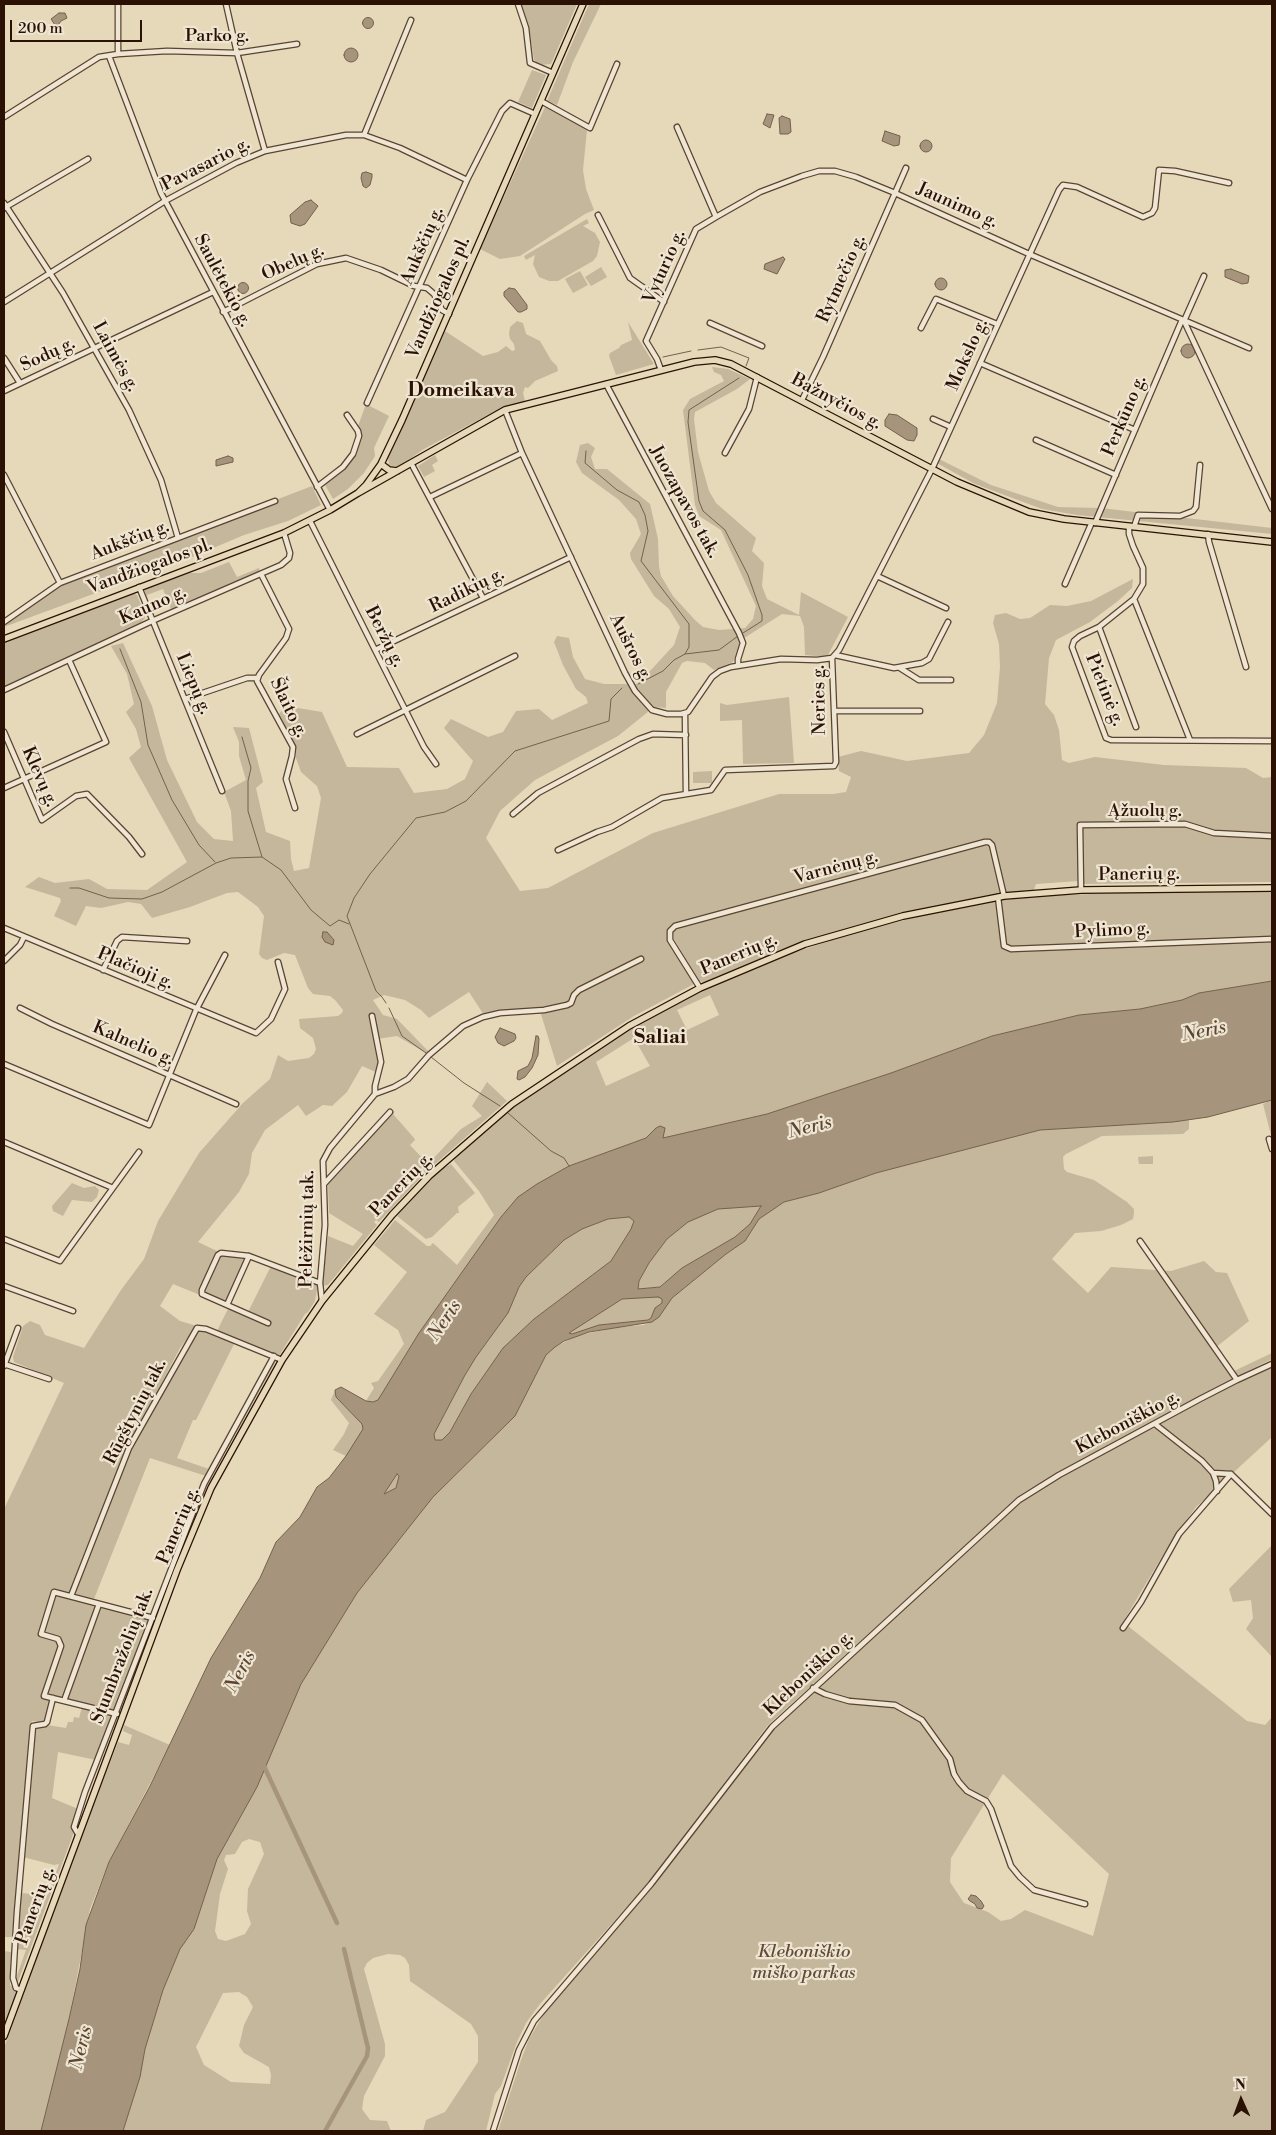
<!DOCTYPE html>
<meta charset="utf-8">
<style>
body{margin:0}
#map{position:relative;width:1276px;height:2135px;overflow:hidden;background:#e5d9ba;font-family:"Libre Bodoni",serif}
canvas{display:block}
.frame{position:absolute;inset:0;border:5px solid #2b1103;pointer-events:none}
.north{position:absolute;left:1216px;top:2075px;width:50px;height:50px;-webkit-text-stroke:4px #eee6d2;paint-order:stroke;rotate:358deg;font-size:14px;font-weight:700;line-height:20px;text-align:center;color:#2b1103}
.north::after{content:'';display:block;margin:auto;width:18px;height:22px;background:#2b1103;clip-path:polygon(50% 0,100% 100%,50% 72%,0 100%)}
.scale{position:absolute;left:10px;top:20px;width:132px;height:22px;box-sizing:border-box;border:2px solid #2b1103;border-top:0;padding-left:6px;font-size:15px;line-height:18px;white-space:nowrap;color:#2b1103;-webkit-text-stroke:4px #eee6d2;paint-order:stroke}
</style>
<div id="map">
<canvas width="1276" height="2135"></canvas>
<div class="frame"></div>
<div class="north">N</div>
<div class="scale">200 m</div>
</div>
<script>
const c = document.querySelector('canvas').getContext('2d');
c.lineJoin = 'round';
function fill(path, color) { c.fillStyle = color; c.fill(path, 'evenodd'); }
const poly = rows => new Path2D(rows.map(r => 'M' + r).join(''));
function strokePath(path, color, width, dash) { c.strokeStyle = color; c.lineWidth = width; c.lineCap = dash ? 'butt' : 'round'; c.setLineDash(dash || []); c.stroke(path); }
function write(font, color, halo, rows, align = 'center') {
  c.font = font + ' "Libre Bodoni",serif'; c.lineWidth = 4.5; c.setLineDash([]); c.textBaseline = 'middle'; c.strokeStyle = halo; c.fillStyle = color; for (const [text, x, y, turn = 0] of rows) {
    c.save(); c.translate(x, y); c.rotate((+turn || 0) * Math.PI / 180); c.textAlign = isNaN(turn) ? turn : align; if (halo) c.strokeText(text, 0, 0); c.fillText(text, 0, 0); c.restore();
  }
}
const green = poly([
 [521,4,577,4,551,64,540,65,534,60,529,27],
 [589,4,601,4,573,62,557,105,547,101],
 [532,70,546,75,532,108,518,102],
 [545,107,587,130,583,170,586,189,594,210,585,214,520,256,500,259,480,249],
 [587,219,589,223,583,226,595,233,600,242,597,256,593,261,558,281,549,281,539,277,533,264,535,255,526,260,524,256],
 [601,267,607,277,591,286,585,277],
 [580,271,588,285,573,293,565,279],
 [517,321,523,323,526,334,540,341,551,360,557,366,558,371,535,381,528,388,525,387,523,393,525,401,493,412,424,449,398,467,389,465,388,457,445,331,483,356,498,352,506,346,512,351,515,350,514,344,510,339,509,334,510,327],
 [628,322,654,364,616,375,609,356,610,353,619,348,621,345,632,340],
 [712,367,728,369,750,379,737,389,695,412,694,419,698,452,709,491,716,503,756,538,752,551,764,563,762,586,767,599,799,615,801,592,848,617,827,657,805,655,804,627,800,616,782,614,741,640,733,662,714,670,705,663,687,661,682,663,666,692,666,708,654,707,618,736,535,780,500,811,486,838,520,891,548,888,653,833,779,794,833,794,846,792,851,777,839,771,838,757,861,751,907,761,969,753,984,735,997,703,1000,667,999,644,993,623,995,615,1006,613,1020,619,1030,618,1050,605,1067,606,1091,601,1133,579,1132,588,1118,601,1090,622,1056,640,1049,658,1045,704,1054,715,1059,730,1062,760,1069,763,1095,757,1164,765,1246,768,1263,778,1272,777,1272,835,1224,832,1203,829,1185,822,1079,823,1079,881,1036,884,1034,890,1006,893,991,841,674,924,668,934,694,984,634,1016,557,1066,540,1011,484,1015,469,992,429,1018,421,1010,405,1000,384,995,373,1000,383,1015,397,1019,429,1052,424,1059,426,1053,397,1036,377,1039,381,1062,378,1073,362,1066,347,1092,332,1106,323,1105,306,1116,298,1105,265,1130,252,1153,249,1174,239,1192,198,1242,217,1251,200,1291,200,1295,173,1284,160,1306,180,1321,197,1326,180,1348,124,1455,69,1594,53,1591,39,1635,57,1641,59,1646,42,1697,50,1700,44,1723,32,1721,12,1937,4,1937,4,1509,64,1383,14,1362,13,1357,23,1326,30,1321,40,1325,45,1335,84,1348,121,1290,144,1259,158,1221,199,1153,243,1103,270,1079,278,1055,288,1061,309,1058,314,1054,316,1049,313,1038,300,1028,299,1019,338,1016,342,1013,343,1010,335,1000,330,996,313,994,308,988,295,955,284,953,267,960,262,958,259,954,264,916,258,907,238,892,227,893,190,907,152,918,141,904,128,902,101,908,86,906,76,926,54,916,61,901,60,898,25,887,39,877,55,883,89,879,107,889,147,890,187,862,129,758,141,747,136,729,126,712,134,704,127,674,111,646,123,643,152,706,167,760,197,822,214,839,233,841,231,811,224,792,246,780,239,756,239,742,233,727,249,728,263,782,256,788,266,832,290,841,291,859,294,871,309,868,321,798,317,786,301,772,296,758,296,749,279,714,286,706,322,712,347,767,399,768,414,793,447,789,465,779,473,761,444,728,451,719,488,737,503,732,516,711,539,709,552,720,588,703,586,697,576,689,563,665,554,642,557,636,569,638,573,657,585,679,604,684,638,684,674,645,680,627,669,609,654,596,631,559,630,553,641,534,636,519,619,500,582,473,576,462,580,445,588,443,595,448,591,457,595,469,607,469,650,504,658,539,659,567,661,576,673,596,695,620,703,627,719,630,745,628,753,619,756,606,721,530,699,516,695,505,683,410,690,399,724,381,721,375,714,372],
 [366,404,389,416,374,448,375,456,364,473,348,489,333,499,324,483,350,460,360,431,358,426],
 [435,455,438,461,432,465,435,471,424,477,418,466],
 [937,458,991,485,1058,507,1101,508,1272,528,1272,534,1077,515,1042,509,975,484,935,462],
 [312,486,321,505,288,521,244,535,185,560,4,627,11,617,60,583],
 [229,562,237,577,259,568,260,572,155,619,157,615,171,609,163,589,147,595,148,601,144,589,190,573,201,573],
 [132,593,137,595,143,610,145,618,141,623,80,653,4,687,4,643],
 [789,697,794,763,743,764,742,720,720,721,720,703,727,705],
 [712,771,712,783,693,783,693,772],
 [1184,824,1203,831,1272,837,1272,882,1082,884,1083,828],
 [984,844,991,846,1002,890,1001,894,904,913,815,938,750,963,705,983,699,981,674,939,673,931,676,928],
 [1184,891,1272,891,1272,981,1199,993,1182,1000,1140,1009,1079,1015,992,1036,891,1073,767,1114,663,1138,660,1126,656,1128,646,1138,569,1166,537,1184,518,1197,501,1217,419,1333,378,1400,373,1402,366,1401,374,1388,371,1383,378,1381,404,1344,398,1330,374,1314,407,1272,374,1245,395,1220,427,1246,430,1246,433,1243,457,1265,494,1215,479,1191,454,1161,455,1157,506,1112,621,1033,710,986,769,961,853,933,960,906,1000,900,1063,895],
 [710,995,719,1015,687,1030,677,1010],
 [634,1038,650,1066,606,1086,596,1062],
 [487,1082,507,1101,426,1172,379,1222,376,1220,374,1222,377,1225,328,1285,322,1286,328,1236,353,1246,363,1234,329,1213,328,1183,331,1178,390,1114,393,1114,414,1138,415,1140,410,1145,428,1164,461,1129,482,1116,472,1106],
 [1272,1100,1272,1139,1263,1104],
 [1189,1120,1189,1129,1183,1134,1102,1136,1066,1154,1063,1157,1064,1169,1067,1172,1094,1180,1127,1202,1134,1209,1134,1213,1133,1219,1121,1225,1101,1231,1075,1233,1052,1259,1088,1293,1111,1267,1171,1271,1204,1261,1216,1272,1227,1273,1249,1321,1215,1348,1232,1372,1272,1353,1272,1359,1227,1382,1023,1493,768,1725,650,1881,540,2004,526,2023,517,2042,501,2086,495,2094,486,2131,423,2131,426,2120,445,2112,478,2062,478,2036,471,2024,410,1981,409,1965,405,1958,400,1955,388,1954,373,1958,367,1963,364,1969,385,2044,385,2056,364,2096,362,2109,370,2120,387,2121,391,2131,123,2131,140,2077,145,2049,163,1990,180,1949,194,1929,217,1859,257,1787,301,1684,357,1593,386,1556,433,1497,515,1416,546,1355,555,1347,576,1336,617,1327,644,1325,659,1317,672,1298,726,1254,745,1241,759,1219,784,1202,819,1193,876,1173,1040,1130],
 [249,1839,260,1842,264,1854,248,1889,247,1911,251,1924,245,1934,226,1941,218,1939,215,1931,220,1894,228,1869,224,1860,226,1855,235,1854,242,1842],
 [239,1992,247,1997,253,2007,244,2025,239,2046,244,2053,269,2067,271,2075,270,2084,231,2082,204,2065,196,2047,223,1993],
 [1153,1156,1153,1164,1139,1164,1138,1157],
 [451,1164,475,1193,458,1207,459,1213,457,1213,432,1237,426,1239,397,1216,413,1196,440,1170],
 [72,1183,84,1188,95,1186,99,1190,97,1197,92,1202,72,1200,63,1216,53,1211,52,1206],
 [762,1206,750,1224,735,1237,682,1268,660,1287,638,1289,639,1281,649,1263,667,1239,688,1222,718,1208],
 [629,1217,634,1221,631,1229,611,1261,534,1319,503,1348,471,1394,450,1432,442,1440,435,1440,434,1434,465,1375,476,1357,508,1313,519,1287,526,1277,564,1240,582,1229,608,1219],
 [220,1254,246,1257,247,1259,227,1302,225,1302,203,1294,203,1291],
 [271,1266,318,1284,315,1301,308,1312,305,1314,279,1356,217,1331,229,1307,247,1314],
 [631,1297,659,1297,662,1299,662,1303,656,1308,651,1318,648,1320,599,1325,572,1334,568,1333,622,1299],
 [202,1329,235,1342,196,1420,193,1420,177,1458,209,1469,206,1476,150,1458,94,1599,74,1594,132,1445,197,1330],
 [274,1359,275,1363,208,1483,207,1482],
 [1272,1368,1272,1437,1196,1507,1172,1540,1123,1622,1247,1721,1265,1725,1272,1717,1272,2131,498,2131,521,2060,529,2039,544,2014,653,1886,774,1728,826,1679,984,1537,1018,1504,1060,1477,1240,1382],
 [1003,1774,1109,1874,1093,1936,1025,1910,1011,1919,1001,1921,988,1912,964,1903,950,1882,951,1858],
 [335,1390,336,1397,362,1424,364,1429,346,1456,333,1450,344,1434,349,1423,331,1400],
 [397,1474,399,1476,396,1488,384,1494],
 [1272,1545,1272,1657,1246,1629,1253,1618,1251,1600,1233,1602,1229,1589],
 [55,1593,97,1604,62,1699,47,1694,61,1643,43,1633],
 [99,1605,149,1619,114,1712,66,1700],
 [82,1707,113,1715,96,1760,58,1752,52,1798,78,1809,73,1825,72,1830,74,1832,16,1987,15,1981,26,1950,16,1949,20,1893,48,1895,59,1864,54,1865,23,1857,35,1728,47,1725,66,1728,68,1722,73,1722,74,1717,79,1718],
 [124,1725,170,1745,109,1862,90,1909,69,2019,41,2131,4,2131,4,2048,82,1835,118,1742,129,1745,132,1735,123,1731],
 [4,1951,11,1952,10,1985,18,1993,4,2030]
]);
const water = poly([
 [59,13,65,13,67,18,61,21,58,25,55,25,51,19,59,13],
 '362.5 23a5.5 5.5 0 1 1 11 0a5.5 5.5 0 1 1-11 0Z',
 '344 55a7 7 0 1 1 14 0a7 7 0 1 1-14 0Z',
 [767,114,774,115,770,128,763,124,767,114],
 [782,116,790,119,791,132,788,134,780,134,779,118,782,116],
 [885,131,900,136,899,145,894,146,882,141,885,131],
 '920 146a6 6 0 1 1 12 0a6 6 0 1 1-12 0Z',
 [366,172,372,174,372,177,370,185,366,188,363,186,361,178,362,173,366,172],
 [311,200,318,206,305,224,300,226,291,223,290,215,305,202,311,200],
 [783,257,785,259,777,274,764,269,765,264,783,257],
 [1231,269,1249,276,1248,283,1242,284,1225,277,1225,270,1231,269],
 '935 284a6 6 0 1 1 12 0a6 6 0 1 1-12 0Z',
 '237.5 288a5.5 5.5 0 1 1 11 0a5.5 5.5 0 1 1-11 0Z',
 [509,288,515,289,527,305,527,309,521,312,518,312,504,296,504,292,509,288],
 '1181 351a7 7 0 1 1 14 0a7 7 0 1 1-14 0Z',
 [889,414,897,415,917,428,917,435,914,441,907,440,885,426,885,420,889,414],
 [228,456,233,458,233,462,216,466,216,460,228,456],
 [323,932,327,932,334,940,333,945,325,942,322,937,323,932],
 [1272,981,1272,1100,1208,1117,1173,1122,1040,1130,876,1173,819,1193,784,1202,759,1219,745,1241,726,1254,672,1298,659,1317,652,1322,589,1332,564,1341,555,1347,546,1355,515,1416,433,1497,357,1593,301,1684,257,1787,217,1859,194,1929,180,1949,163,1990,145,2049,140,2077,123,2131,41,2131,69,2019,80,1969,86,1925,109,1862,150,1786,211,1658,260,1578,276,1542,300,1517,317,1487,329,1478,346,1456,363,1429,362,1424,336,1397,335,1390,341,1387,366,1401,373,1402,378,1400,419,1333,501,1217,518,1197,537,1184,569,1166,646,1138,656,1128,660,1126,665,1128,663,1138,767,1114,891,1073,992,1036,1079,1015,1140,1009,1182,1000,1199,993,1272,981],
 [761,1206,750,1224,735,1237,682,1268,660,1287,638,1289,639,1281,649,1263,667,1239,688,1222,718,1209,761,1206],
 [629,1217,634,1221,631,1229,611,1261,534,1319,503,1348,471,1394,450,1432,442,1440,435,1440,434,1434,465,1375,476,1357,508,1313,519,1287,526,1277,564,1240,582,1229,608,1219,629,1217],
 [658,1297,662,1299,662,1303,655,1308,651,1318,648,1320,599,1325,572,1334,569,1333,622,1299,658,1297],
 [397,1474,399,1476,396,1488,384,1494,397,1474],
 [500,1028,515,1034,516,1038,514,1041,504,1046,498,1043,495,1037,500,1028],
 [536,1036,538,1036,539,1039,538,1055,532,1068,525,1077,519,1080,517,1079,518,1071,528,1066,532,1058,536,1036],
 [971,1895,976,1896,981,1901,984,1906,982,1909,977,1908,975,1904,970,1901,968,1899,971,1895]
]);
const stream = poly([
 [698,350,721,347,749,358,746,366],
 [663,357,691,351],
 [739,378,689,410,688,422,699,501,703,511,725,530,748,575,762,615,762,621,743,633],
 [586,451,585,463,617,490,639,502,645,515,648,531,641,561,689,624,689,647,685,654],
 [120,649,141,702,148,745,172,800,199,845,215,862],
 [638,684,663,671,674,660,685,654,719,650,738,636],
 [242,737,251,768,248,781,248,811,262,857],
 [70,888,79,888,109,898,142,899,162,892,216,863,231,858,262,857,281,870,311,910,330,926,339,920,349,924],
 [386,1003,382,997,376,991,347,916,354,898,370,874,416,818,445,812,466,801,515,751,609,721,611,699,622,688],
 [389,1008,402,1036,426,1053],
 [431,1057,464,1083,500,1106],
 [508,1113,551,1151,564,1158,569,1166],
 [345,1134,369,1105],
 [325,1162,334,1146]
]);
const canal = poly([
 [263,1764,337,1923],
 [325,2131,367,2056,368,2048,344,1949]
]);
const minor = poly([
 [226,4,237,53,265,151],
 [518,4,526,28,530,63,553,73],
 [118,54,118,4],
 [109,56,161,193,330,510],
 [541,101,590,128,617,64],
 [4,117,99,57,118,54,167,51,237,53,297,44],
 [364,135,411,20],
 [4,203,63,293,129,410,161,480,178,538],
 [4,208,88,159],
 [598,215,630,278,664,302],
 [716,217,760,192,802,176,819,171,835,171,856,177,895,193,1029,254,1249,348],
 [1204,276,1184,321,1272,509],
 [4,302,165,201,236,163,265,151,346,135,364,135,400,148,467,180],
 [223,312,317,264,346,258,381,270,414,286,427,288,434,294,442,310,449,314],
 [710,323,762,346],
 [921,328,936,299,997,324],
 [4,358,20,383],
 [980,363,1135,430],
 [661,370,657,359,646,341,696,229,716,217,677,127],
 [606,384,739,633,743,643,738,659,738,665],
 [4,391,213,292],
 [802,400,823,357,906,168],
 [367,403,467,180,502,111,510,103,535,114],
 [505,410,522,453,625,673,635,691,652,710,667,714,681,714,688,712,712,677,720,671,731,667,781,659,817,660,832,658],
 [933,419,951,427],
 [1036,440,1116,475],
 [725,453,749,409,757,377],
 [411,463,483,598],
 [4,475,60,583],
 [317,487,343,467,353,454,359,436,358,431,347,415],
 [430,497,522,453],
 [310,521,424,747,436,764],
 [1095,523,1182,320],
 [1129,526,1129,534,1133,546,1143,568,1143,584,1134,599,1099,627,1080,636,1074,641,1072,647,1106,738,1111,740,1272,741],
 [1134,527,1138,515,1180,516,1193,511,1196,507,1200,465],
 [1208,534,1209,542,1246,667],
 [261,574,289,629,286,638,259,675,257,681,293,747,292,756,286,779,295,808],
 [877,576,946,608],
 [1065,584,1092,522],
 [139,587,222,791],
 [1134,599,1190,740],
 [4,622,60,583,275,501],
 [1099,627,1136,727],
 [375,650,571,557],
 [835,655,894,668,922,663,929,659,948,622],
 [900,668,919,680,951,680],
 [4,690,152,621,281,565,289,558,290,553,284,533],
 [185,699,247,678,257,678],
 [834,711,920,711],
 [685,714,686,794],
 [4,732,42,820,76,796,87,794,129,837,142,854],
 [357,734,515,656],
 [4,788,106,742,69,660],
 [513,814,538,793,639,739,653,734,686,735],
 [558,850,597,832,612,827,662,798,711,790,725,770,834,766,836,762,832,658,839,650,932,469,1059,190,1063,185,1077,187,1143,217,1152,213,1155,208,1159,170,1175,171,1229,183],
 [1081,890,1080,825,1185,824,1214,833,1272,836],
 [998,897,1004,946,1011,949,1272,939],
 [4,928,256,1033,271,1019,285,989,278,962],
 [4,961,20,945,24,937],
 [103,970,117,941,122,937,187,941],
 [700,988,670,940,670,931,675,926,985,842,989,842,992,845,1004,896],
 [20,1008,52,1024,236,1104],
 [372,1016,381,1062,375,1086,375,1094],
 [4,1064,149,1125,196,1010,225,955],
 [1269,1139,1272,1149],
 [4,1142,113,1188],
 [324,1184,390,1112],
 [4,1239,60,1261,139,1152],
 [1140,1241,1237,1380],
 [4,1286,73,1311],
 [322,1301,320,1283,325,1225,323,1161,330,1148,375,1094,394,1087,408,1079,429,1055,463,1026,483,1017,500,1013,544,1010,567,1005,571,1003,574,995,579,990,641,959],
 [227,1305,249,1256],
 [268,1323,202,1294,202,1290,218,1255,221,1253,249,1256,320,1283],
 [4,1364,49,1379],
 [4,1366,18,1328],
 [1155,1424,1202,1461,1213,1473,1216,1481,1217,1491],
 [1213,1473,1231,1474],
 [71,1596,129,1448,197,1328,206,1329,282,1360],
 [1123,1628,1141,1602,1179,1534,1231,1474,1272,1514],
 [813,1688,825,1694,849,1701,895,1705,922,1720,950,1759,954,1774,959,1782,967,1791,986,1801,991,1809,1011,1866,1020,1877,1034,1890,1085,1904],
 [64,1701,99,1604],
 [117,1714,44,1696,61,1646,58,1639,41,1634,54,1592,153,1618],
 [78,1834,74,1827,85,1792,204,1484,274,1356],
 [21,1990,16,1988,13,1978,17,1912,33,1726,45,1724,47,1722,53,1698],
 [493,2131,519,2050,534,2021,651,1884,772,1727,1019,1500,1059,1475,1200,1399,1237,1380,1272,1364]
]);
const major = poly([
 [381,464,389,470,397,471],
 [358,493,505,410,694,362,715,360,731,364,957,482,1029,512,1064,519,1272,542],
 [4,639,284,533,330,510,358,493,366,485,381,464,402,420,583,4],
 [4,2036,177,1570,211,1488,282,1360,322,1301,392,1215,429,1176,512,1104,629,1026,700,988,805,944,903,916,1004,896,1081,890,1272,888]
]);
const streetNames = [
 ["Parko g.",217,37],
 ["Pavasario g.",206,165,-27],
 ["Jaunimo g.",957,206,24],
 ["Aukščių g.",423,246,-67],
 ["Obelų g.",293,263,-24],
 ["Vyturio g.",665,267,-66],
 ["Rytmečio g.",842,279,-66],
 ["Saulėtekio g.",222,281,62],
 ["Vandžiogalos pl.",439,298,-66],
 ["Sodų g.",48,355,-25],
 ["Mokslo g.",968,355,-66],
 ["Laimės g.",115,357,61],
 ["Bažnyčios g.",836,402,28],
 ["Perkūno g.",1125,416,-67],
 ["Juozapavos tak.",684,502,61],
 ["Aukščių g.",130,541,-21],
 ["Vandžiogalos pl.",150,567,-20],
 ["Radikių g.",467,591,-26],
 ["Kauno g.",153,606,-24],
 ["Beržų g.",384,637,63],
 ["Aušros g.",630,648,63],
 ["Liepų g.",193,684,67],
 ["Pietinė g.",1104,690,68],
 ["Neries g.",820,700,-91],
 ["Šlaito g.",288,708,64],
 ["Klevų g.",39,777,66],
 ["Ąžuolų g.",1145,812],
 ["Varnėnų g.",836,868,-15],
 ["Panerių g.",1139,875,-1],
 ["Pylimo g.",1112,931,-3],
 ["Panerių g.",739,955,-23],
 ["Plačioji g.",135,969,23],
 ["Kalnelio g.",133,1044,23],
 ["Panerių g.",402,1185,-46],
 ["Pelėžirnių tak.",308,1229,-89],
 ["Rūgštynių tak.",136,1412,-63],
 ["Kleboniškio g.",1128,1423,-28],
 ["Panerių g.",179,1526,-67],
 ["Stumbražolių tak.",123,1656,-69],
 ["Kleboniškio g.",809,1674,-43],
 ["Panerių g.",36,1906,-70]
];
const parkNames = [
 ["Kleboniškio",804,1953],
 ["miško parkas",804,1974]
];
const waterNames = [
 ["Neris",1204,1032,-11],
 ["Neris",810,1128,-14],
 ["Neris",445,1321,-56],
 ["Neris",241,1672,-62],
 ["Neris",82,2048,-76]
];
const quarterNames = [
 ["Domeikava",461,391],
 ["Saliai",660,1038]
];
fill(green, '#c5b79b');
fill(water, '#a6957c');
strokePath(water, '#75604c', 1);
strokePath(stream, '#75604c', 1);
strokePath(canal, '#a6957c', 4.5);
strokePath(minor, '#5a4331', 7);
strokePath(major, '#2b1103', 8);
strokePath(minor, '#eee6d2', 4.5);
strokePath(major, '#e5d9ba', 5.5);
write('18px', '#2b1103', '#eee6d2', streetNames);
write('italic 18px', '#614b38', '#eee6d2', parkNames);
write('italic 19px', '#5c4633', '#eee6d2', waterNames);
write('bold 20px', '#2b1103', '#eee6d2', quarterNames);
</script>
